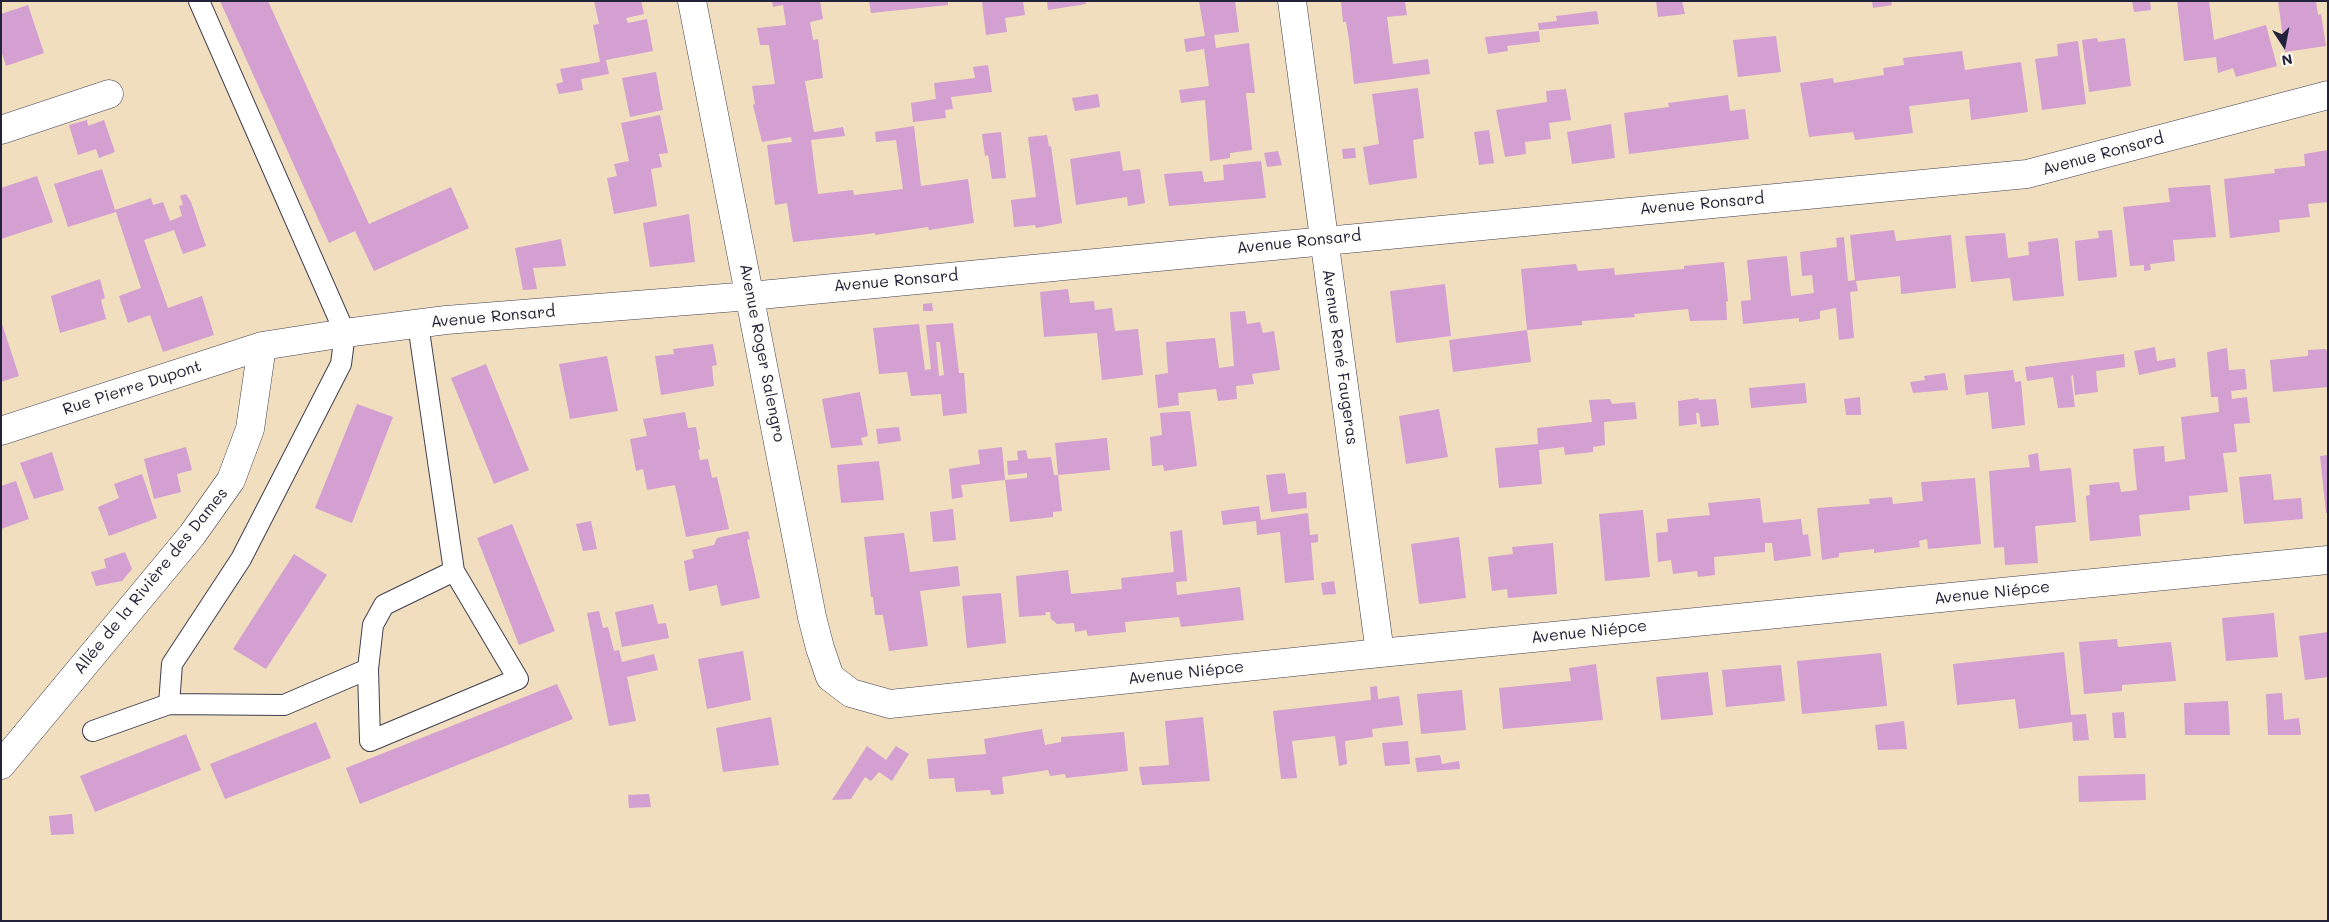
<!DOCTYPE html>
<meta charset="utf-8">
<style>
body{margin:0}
#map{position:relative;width:2329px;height:922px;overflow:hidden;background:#f0debe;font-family:Mali,sans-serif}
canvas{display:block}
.frame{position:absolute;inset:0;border:2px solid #22223b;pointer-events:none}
.north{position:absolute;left:2259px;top:20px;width:50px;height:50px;-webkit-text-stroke:4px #fdfcf7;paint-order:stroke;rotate:169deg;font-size:14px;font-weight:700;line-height:20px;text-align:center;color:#22223b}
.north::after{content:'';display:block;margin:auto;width:18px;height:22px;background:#22223b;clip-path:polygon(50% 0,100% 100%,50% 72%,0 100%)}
</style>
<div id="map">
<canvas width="2329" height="922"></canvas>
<div class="frame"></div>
<div class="north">N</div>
</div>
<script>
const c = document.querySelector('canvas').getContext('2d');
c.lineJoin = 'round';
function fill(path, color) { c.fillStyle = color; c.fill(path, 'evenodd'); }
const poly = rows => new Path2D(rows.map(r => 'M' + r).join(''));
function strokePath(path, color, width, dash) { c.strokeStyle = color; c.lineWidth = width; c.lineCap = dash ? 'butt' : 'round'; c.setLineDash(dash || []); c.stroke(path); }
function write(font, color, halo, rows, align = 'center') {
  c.font = font + ' Mali,sans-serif'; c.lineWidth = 4; c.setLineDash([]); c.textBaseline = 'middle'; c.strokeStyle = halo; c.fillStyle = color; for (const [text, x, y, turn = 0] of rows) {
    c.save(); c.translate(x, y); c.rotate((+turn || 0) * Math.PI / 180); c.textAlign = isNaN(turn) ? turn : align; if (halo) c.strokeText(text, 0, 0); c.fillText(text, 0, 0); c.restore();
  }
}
const building = poly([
 [220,1,268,1,369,224,451,187,469,228,374,271,355,231,329,243],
 [594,1,641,1,644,14,626,18,628,23,647,19,653,51,606,60,609,74,581,79,583,90,559,94,556,84,563,82,560,69,600,62,593,25,599,24],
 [772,1,820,1,823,19,810,22,813,40,818,39,823,78,805,81,813,128,814,132,843,127,845,136,811,140,818,194,853,190,854,195,903,189,896,140,876,142,875,132,914,126,921,186,968,179,974,223,929,230,928,227,875,235,875,233,860,235,793,242,787,203,775,205,767,145,792,142,791,137,762,142,753,105,755,104,752,86,775,84,769,45,760,45,757,28,786,25,783,5,773,7],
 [869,1,948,1,948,5,871,13],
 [982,1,1023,1,1025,15,1005,18,1007,32,986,35],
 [1047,1,1085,1,1086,4,1048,10],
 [1199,1,1235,1,1239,32,1214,35,1216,48,1249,43,1255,93,1246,93,1252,150,1230,153,1230,158,1210,161,1205,100,1181,103,1179,90,1209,86,1204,49,1186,52,1184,39,1205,36],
 [1341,1,1405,1,1407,15,1387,17,1393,64,1428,59,1430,74,1354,84,1349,40,1346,22,1343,22],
 [1656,1,1682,1,1685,14,1658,17],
 [1872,1,1891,1,1892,5,1873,8],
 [2132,1,2150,1,2151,10,2134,12],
 [2177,1,2209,1,2214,40,2266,25,2277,66,2236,77,2233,68,2218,73,2216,57,2184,61],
 [2278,1,2316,1,2318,15,2321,14,2326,46,2285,52],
 [28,5,44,53,6,66,1,50,1,14],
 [1597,11,1599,24,1539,30,1538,23,1557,21,1556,16],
 [1539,31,1540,42,1507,46,1508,51,1488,54,1485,37],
 [1776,36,1781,72,1738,77,1733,40],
 [2097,38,2098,42,2125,38,2131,86,2089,92,2082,40],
 [2078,41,2086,104,2042,110,2035,59,2058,56,2057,44],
 [1962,51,1965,70,2021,62,2028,112,1971,120,1969,99,1909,106,1913,133,1855,140,1853,132,1809,137,1800,83,1833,78,1834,83,1884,75,1883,68,1904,65,1903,58],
 [988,65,992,92,951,97,953,109,945,110,946,118,913,122,911,103,936,99,934,83,975,78,973,67],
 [656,72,663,110,630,117,622,78],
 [1418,88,1424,138,1413,140,1417,178,1369,185,1363,147,1379,144,1372,94],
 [1566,89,1571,120,1549,123,1551,139,1525,142,1526,154,1505,157,1496,110,1547,102,1546,91],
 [1098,94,1100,107,1075,111,1072,98],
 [1728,95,1730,111,1745,109,1749,139,1629,154,1624,113,1669,107,1668,103],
 [660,115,668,153,659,154,662,167,651,169,657,206,614,214,607,178,617,176,614,164,629,161,621,123],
 [87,120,88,126,104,120,115,152,99,158,96,149,78,155,69,125],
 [1611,124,1615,158,1572,164,1567,132],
 [1489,130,1494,163,1479,165,1474,132],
 [1001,132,1006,178,992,179,988,155,985,156,982,134],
 [1047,135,1049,147,1051,146,1062,223,1036,228,1035,225,1014,227,1011,200,1036,197,1028,137],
 [1355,148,1356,158,1343,159,1342,149],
 [2328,150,2328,202,2308,204,2310,217,2279,220,2280,232,2230,238,2224,179,2275,173,2274,169,2305,166,2304,154],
 [1120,151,1123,171,1140,169,1145,203,1128,206,1127,197,1076,205,1070,159],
 [1278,151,1282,165,1267,167,1264,153],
 [1261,161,1266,198,1169,206,1164,174,1202,171,1204,182,1224,180,1223,165],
 [102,169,115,210,151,198,153,205,163,202,170,221,182,216,179,206,183,205,180,196,186,194,191,202,206,246,183,254,174,230,144,240,168,308,202,296,214,335,163,352,150,315,128,323,119,296,141,288,116,212,68,227,54,184],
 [37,176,53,222,1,239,1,188],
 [2210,185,2216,237,2173,240,2175,261,2150,264,2151,270,2144,271,2144,265,2130,266,2123,207,2170,202,2168,188],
 [689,214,695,262,650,267,643,223],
 [1894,230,1896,241,1951,235,1956,288,1901,294,1900,276,1856,281,1858,291,1850,292,1854,338,1839,340,1836,308,1820,311,1820,319,1799,322,1799,318,1743,324,1741,301,1751,300,1747,260,1787,256,1791,296,1814,293,1812,275,1802,276,1800,252,1837,247,1836,238,1844,237,1848,281,1855,280,1850,235],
 [2112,230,2117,277,2078,281,2075,241,2099,238,2098,231],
 [2005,233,2008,258,2029,255,2028,242,2058,238,2064,296,2013,301,2010,278,1971,282,1965,236],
 [561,239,566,266,533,268,537,289,523,290,515,248],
 [1724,262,1728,301,1726,302,1727,320,1690,321,1688,309,1634,314,1635,317,1582,321,1582,325,1527,330,1531,362,1453,372,1449,340,1527,330,1521,269,1576,264,1578,271,1614,268,1615,275,1684,269,1684,266],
 [100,279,105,298,101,300,106,319,60,333,51,296],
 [1445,284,1451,336,1396,343,1390,291],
 [1068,289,1070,303,1094,301,1095,310,1112,308,1115,331,1138,329,1143,375,1102,380,1097,333,1044,337,1040,292],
 [932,303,933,311,923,311,923,304],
 [1245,311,1247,324,1260,322,1263,333,1274,331,1280,370,1252,374,1254,384,1236,386,1237,399,1218,401,1216,389,1178,393,1179,405,1158,408,1155,375,1168,373,1166,342,1215,338,1219,368,1234,366,1230,312],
 [953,323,959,373,964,373,967,413,943,416,941,394,911,396,907,372,879,374,873,328,919,324,925,370,931,369,926,325],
 [936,342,940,342,944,375,939,376],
 [2,324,19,376,1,382,1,325],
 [713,344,717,365,712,366,714,386,661,395,655,356,674,354,673,349],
 [2155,347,2157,361,2175,358,2176,367,2139,375,2134,351],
 [2227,348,2229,370,2245,369,2247,389,2231,391,2232,399,2247,397,2250,423,2234,424,2237,452,2223,453,2228,492,2189,496,2190,510,2139,515,2141,536,2090,541,2086,496,2090,495,2089,485,2119,482,2121,492,2137,490,2133,449,2164,446,2165,462,2185,459,2181,417,2219,412,2218,397,2211,397,2207,352],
 [2326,349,2328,354,2328,387,2273,392,2270,360,2308,356,2308,350],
 [2124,354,2125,367,2096,371,2098,392,2075,395,2073,375,2071,376,2075,407,2058,408,2053,377,2027,381,2025,367],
 [607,356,618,411,570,419,559,364],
 [486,364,529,470,494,484,451,378],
 [2013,370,2015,382,2021,381,2025,425,1992,429,1988,392,1966,395,1964,375],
 [1945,373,1948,390,1913,393,1910,382,1925,380,1924,376],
 [1805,383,1807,403,1751,408,1749,388],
 [860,392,868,436,861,438,863,445,831,448,822,399],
 [1860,397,1861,415,1846,415,1844,399],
 [1698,398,1699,400,1716,399,1719,425,1701,427,1699,413,1696,413,1697,424,1679,426,1678,401],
 [1610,399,1612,404,1635,402,1637,419,1604,422,1605,445,1593,447,1593,452,1565,455,1564,447,1539,450,1542,484,1499,488,1495,448,1538,444,1537,428,1592,422,1589,400],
 [357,404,393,417,352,523,315,508],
 [1439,409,1448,457,1406,464,1399,416],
 [1190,411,1197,466,1164,471,1163,465,1152,466,1150,437,1162,435,1160,413],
 [685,412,688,428,696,427,700,449,698,450,700,460,708,459,712,478,717,477,729,529,686,537,675,485,647,490,643,469,636,471,630,439,647,436,643,419],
 [899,427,901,441,878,444,876,429],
 [1107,438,1110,470,1058,475,1062,511,1053,512,1053,517,1010,522,1005,480,961,485,963,497,952,499,949,469,980,464,978,450,1002,447,1005,480,1027,478,1027,473,1008,475,1007,461,1018,460,1017,451,1026,450,1028,459,1051,457,1054,475,1058,475,1055,443],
 [186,447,192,470,177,474,181,492,154,499,144,459],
 [52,452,64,490,34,499,20,463],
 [2038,453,2040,471,2071,468,2076,522,2035,526,2038,563,2005,565,2004,547,1994,548,1989,471,2030,467,2028,455],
 [2328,455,2328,513,2326,513,2320,456],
 [879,461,884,500,841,503,837,465],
 [1285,473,1288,494,1306,492,1307,508,1271,512,1266,475],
 [142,474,157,518,109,536,98,507,119,498,114,484],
 [2271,474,2274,500,2301,498,2303,519,2244,524,2239,477],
 [1975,478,1981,544,1928,549,1927,539,1919,541,1920,547,1874,553,1874,549,1839,553,1839,557,1822,560,1817,508,1870,504,1869,499,1892,497,1893,504,1923,501,1921,482],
 [16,481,29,519,1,529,1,486],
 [1760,498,1763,523,1801,519,1803,535,1808,534,1811,556,1774,561,1772,543,1765,543,1765,552,1714,557,1715,575,1698,577,1697,571,1673,574,1671,560,1658,562,1656,533,1668,532,1667,519,1710,515,1708,503],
 [1259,506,1261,520,1308,513,1310,535,1318,534,1318,542,1311,543,1314,580,1285,583,1280,532,1257,535,1256,521,1223,525,1221,511],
 [953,509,956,540,933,542,930,512],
 [1643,510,1650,577,1605,581,1599,514],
 [591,521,597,549,583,551,576,524],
 [512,524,555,631,519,645,477,538],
 [1182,530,1187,581,1176,582,1177,595,1240,587,1244,620,1181,627,1179,617,1125,622,1126,632,1088,636,1086,630,1075,632,1074,623,1057,624,1051,619,1050,612,1045,612,1046,615,1019,617,1016,576,1068,570,1071,594,1122,589,1121,578,1174,572,1170,532],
 [748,531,750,539,747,540,760,598,721,606,717,585,689,591,684,561,694,558,692,550,714,545,717,538],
 [904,533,910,572,958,566,960,586,920,591,928,646,889,651,883,615,875,615,873,597,871,597,864,537],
 [1459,537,1466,598,1419,604,1411,544],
 [1553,543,1557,594,1508,598,1507,589,1492,591,1488,557,1513,554,1512,547],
 [125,552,132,569,122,581,96,586,91,572,106,568,104,559],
 [294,554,327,575,266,669,233,649],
 [1334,581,1336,594,1323,595,1321,583],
 [1001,593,1006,643,967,648,962,596],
 [653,604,658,624,666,623,669,638,622,647,615,612],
 [599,611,603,628,608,627,614,651,619,650,622,662,654,654,658,670,627,677,636,721,609,726,587,613],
 [2274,613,2278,657,2226,661,2222,618],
 [2328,632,2328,677,2305,680,2299,636],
 [2117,639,2118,647,2171,642,2176,681,2122,685,2122,691,2084,694,2079,642],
 [743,651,751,700,707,709,698,659],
 [2064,652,2071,715,2086,714,2089,740,2073,741,2072,722,2019,729,2015,699,1957,705,1953,664],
 [1881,653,1887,706,1802,714,1797,661],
 [1596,664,1603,720,1503,729,1499,688,1571,681,1569,668],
 [1781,665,1785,701,1726,707,1722,670],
 [1708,672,1713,715,1661,720,1656,677],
 [557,684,573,719,360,804,346,768],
 [1377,686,1378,699,1399,696,1403,725,1372,729,1373,737,1345,741,1347,764,1339,766,1335,736,1292,741,1297,778,1281,779,1273,711,1371,700,1370,687],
 [1462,690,1466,730,1421,734,1417,694],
 [2282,693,2284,720,2299,718,2301,735,2268,735,2266,694],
 [2228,701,2230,735,2185,735,2184,703],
 [2124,712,2126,738,2114,738,2112,713],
 [771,717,779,765,723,772,716,728],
 [1203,717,1210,781,1142,785,1139,767,1169,765,1165,721],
 [1904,721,1907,749,1878,750,1875,725],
 [316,722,331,758,225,799,210,764],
 [1042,729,1045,745,1061,742,1061,737,1124,732,1128,771,1066,778,1065,774,1050,776,1048,770,1002,777,1004,794,991,795,990,790,956,792,954,778,929,779,927,759,986,754,984,739],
 [186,734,201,770,95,812,80,776],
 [1408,741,1410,764,1385,766,1382,743],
 [867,746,886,760,896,746,909,754,892,781,879,772,871,781,865,777,851,799,832,800],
 [1440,755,1442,764,1459,761,1460,769,1417,772,1415,758],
 [2145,774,2146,800,2079,802,2078,776],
 [649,794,651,807,629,808,628,795],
 [72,814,74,834,51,835,49,816]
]);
const lane = poly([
 [418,324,454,571,518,679,370,741,368,669,373,625,384,605,454,571],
 [169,704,172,664,241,559,341,364,345,333,199,1],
 [93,731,169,704,284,705,368,669]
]);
const street = poly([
 [692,1,812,617,820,648,830,677,851,693,890,704,1380,653,2328,560],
 [1292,1,1380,653],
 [1,130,109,94],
 [1,431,262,346,345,333,446,320,750,296,2027,174,2328,95],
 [1,765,192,535,231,480,250,429,262,346]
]);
const streetNames = [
 ["Avenue Ronsard",2103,154,-15],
 ["Avenue Ronsard",1702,204,-5],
 ["Avenue Ronsard",1299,242,-6],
 ["Avenue Ronsard",896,281,-5],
 ["Avenue Ronsard",493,317,-5],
 ["Avenue Roger Salengro",762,353,79],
 ["Avenue René Faugeras",1340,357,82],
 ["Rue Pierre Dupont",132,388,-18],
 ["Allée de la Rivière des Dames",151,581,-51],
 ["Avenue Niépce",1992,593,-6],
 ["Avenue Niépce",1589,632,-6],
 ["Avenue Niépce",1186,673,-6]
];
fill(building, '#d3a0d1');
strokePath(lane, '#413e4f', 22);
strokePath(street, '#413e4f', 29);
strokePath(lane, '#fff', 20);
strokePath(street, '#fff', 28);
write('16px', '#22223b', '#fdfcf7', streetNames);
</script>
